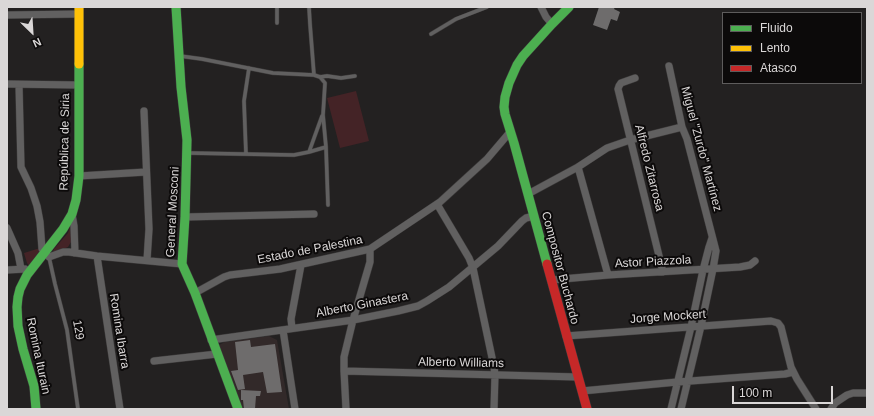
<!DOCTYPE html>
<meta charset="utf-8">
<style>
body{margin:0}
#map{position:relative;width:874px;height:416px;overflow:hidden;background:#232121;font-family:Helvetica,sans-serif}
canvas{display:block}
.frame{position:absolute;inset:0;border:8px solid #dad7d7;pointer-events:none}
.legend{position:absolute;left:722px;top:12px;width:140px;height:72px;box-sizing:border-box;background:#0c0a0a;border:1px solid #5e5c5c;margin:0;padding:5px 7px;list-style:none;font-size:12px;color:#dad7d7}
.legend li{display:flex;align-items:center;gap:8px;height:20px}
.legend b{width:20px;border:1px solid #5e5c5c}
.north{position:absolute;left:12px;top:12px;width:40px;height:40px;-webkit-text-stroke:3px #0c0a0a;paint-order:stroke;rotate:155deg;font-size:11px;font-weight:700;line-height:16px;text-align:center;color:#dad7d7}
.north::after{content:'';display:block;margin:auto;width:14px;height:18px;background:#dad7d7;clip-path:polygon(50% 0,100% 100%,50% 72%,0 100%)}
.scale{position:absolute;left:732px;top:386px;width:101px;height:18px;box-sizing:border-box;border:2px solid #dad7d7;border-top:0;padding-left:5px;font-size:12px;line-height:14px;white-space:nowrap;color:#dad7d7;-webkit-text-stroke:3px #0c0a0a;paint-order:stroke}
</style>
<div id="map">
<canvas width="874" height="416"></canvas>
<div class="frame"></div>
<ul class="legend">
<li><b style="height:5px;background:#4caf50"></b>Fluido</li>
<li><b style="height:5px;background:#ffc107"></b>Lento</li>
<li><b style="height:5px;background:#c62828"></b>Atasco</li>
</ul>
<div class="north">N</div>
<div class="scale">100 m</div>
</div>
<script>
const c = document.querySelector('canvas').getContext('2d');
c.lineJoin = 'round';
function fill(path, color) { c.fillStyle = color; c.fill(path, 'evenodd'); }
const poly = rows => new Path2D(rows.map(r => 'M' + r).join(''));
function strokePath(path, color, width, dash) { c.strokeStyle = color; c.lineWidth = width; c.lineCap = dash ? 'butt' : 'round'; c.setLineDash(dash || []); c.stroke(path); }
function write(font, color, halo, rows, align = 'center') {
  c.font = font + ' Helvetica,sans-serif'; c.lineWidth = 4; c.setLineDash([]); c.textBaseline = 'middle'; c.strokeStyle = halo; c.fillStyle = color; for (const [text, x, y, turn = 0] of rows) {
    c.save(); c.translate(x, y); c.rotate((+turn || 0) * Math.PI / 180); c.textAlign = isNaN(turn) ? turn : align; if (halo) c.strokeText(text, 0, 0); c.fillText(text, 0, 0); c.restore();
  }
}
const built = poly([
 [269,336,277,340,289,409,241,409,217,346,225,342]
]);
const green = poly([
 [356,91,369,141,340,148,327,98],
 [70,227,72,231,71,242,68,247,56,252,53,251,54,249,68,233],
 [40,248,41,251,29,266,27,263,24,253]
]);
const building = poly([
 [599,7,615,7,614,9,620,12,617,21,611,19,607,30,593,25],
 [250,340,251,347,275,344,282,392,267,393,263,372,243,375,245,389,238,390,231,371,238,370,235,342],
 [241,390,261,391,260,396,256,396,255,409,244,409,243,400,241,400]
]);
const lane = poly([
 [309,7,310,24,314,75],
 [277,23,277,7],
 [431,34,456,19,487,7],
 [180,56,202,59,273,73,314,75,320,77,327,76,341,78,355,76],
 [320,77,325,83,323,115,326,147,328,205],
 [309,152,322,116],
 [189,153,294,155,309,152,326,147],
 [246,154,244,101,249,68],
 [49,257,55,284,67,330,78,409]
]);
const street = poly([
 [541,7,546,17,552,24],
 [7,15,79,14],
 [669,66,682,127,687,139,716,251,713,269,701,326,681,409],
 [635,78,621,83,619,86,618,89,663,272],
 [7,84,78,85],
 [19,85,21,167,31,188,37,206,40,222,42,249,45,253,49,257,63,252,69,252,97,256,182,264],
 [144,111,149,229,147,260],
 [578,167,608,275],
 [79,176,146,172],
 [528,194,578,167,607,148,630,140,682,127],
 [437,204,469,258,473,268,494,367,495,375,494,409],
 [72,214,74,226,75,253],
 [185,217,314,214],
 [7,228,18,253,21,269],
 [97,256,120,409],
 [7,270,25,269],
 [551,280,608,275,740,267,750,265,755,261],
 [195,293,224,277,230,275,280,269,370,249,440,202,487,159,510,132],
 [292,328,291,319,301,265],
 [283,330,295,409],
 [566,336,771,321,778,323,781,327,791,367,797,379,816,409],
 [211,340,353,320,398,311,418,306,427,301,449,287,498,246,522,221,526,218,534,216],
 [154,361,217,354],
 [344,371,578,377],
 [582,391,677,382,785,374,793,372],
 [346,409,344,371,344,357,353,320,370,262,370,249],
 [671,409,691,327,703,270,709,247,712,238],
 [831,409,835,403,847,395,853,393,867,393]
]);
const fast = poly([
 [176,7,181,87,187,140,185,217,182,264,195,293,238,409],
 [547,264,514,143,505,114,504,107,505,97,509,83,517,65,523,56,552,24,569,7],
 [36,409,34,386,23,349,18,326,17,307,18,297,20,289,27,275,63,229,72,214,76,200,79,176,79,64]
]);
const slow = poly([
 [79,7,79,64]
]);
const jam = poly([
 [547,264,587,409]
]);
const streetNames = [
 ["República de Siria",65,142,-89],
 ["Miguel \"Zurdo\" Martínez",701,149,75],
 ["Alfredo Zitarrosa",649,168,76],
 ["General Mosconi",173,212,-87],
 ["Estado de Palestina",310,250,-11],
 ["Astor Piazzola",653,262,-3],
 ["Compositor Buchardo",560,268,75],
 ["Alberto Ginastera",362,305,-11],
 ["Jorge Mockert",668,317,-4],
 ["129",78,330,80],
 ["Romina Ibarra",119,331,81],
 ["Romina Iturain",38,356,78],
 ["Alberto Williams",461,363,1]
];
fill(built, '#322929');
fill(green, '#442326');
fill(building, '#6e6c6c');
strokePath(lane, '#3e3c3c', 4.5);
strokePath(street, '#3e3c3c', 8);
strokePath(fast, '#3e3c3c', 10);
strokePath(slow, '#3e3c3c', 10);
strokePath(jam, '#3e3c3c', 10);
strokePath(lane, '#616060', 3.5);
strokePath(street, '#616060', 7);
strokePath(fast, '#4caf50', 9);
strokePath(slow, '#ffc107', 9);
strokePath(jam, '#c62828', 9);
write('12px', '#dad7d7', '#0c0a0a', streetNames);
</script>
